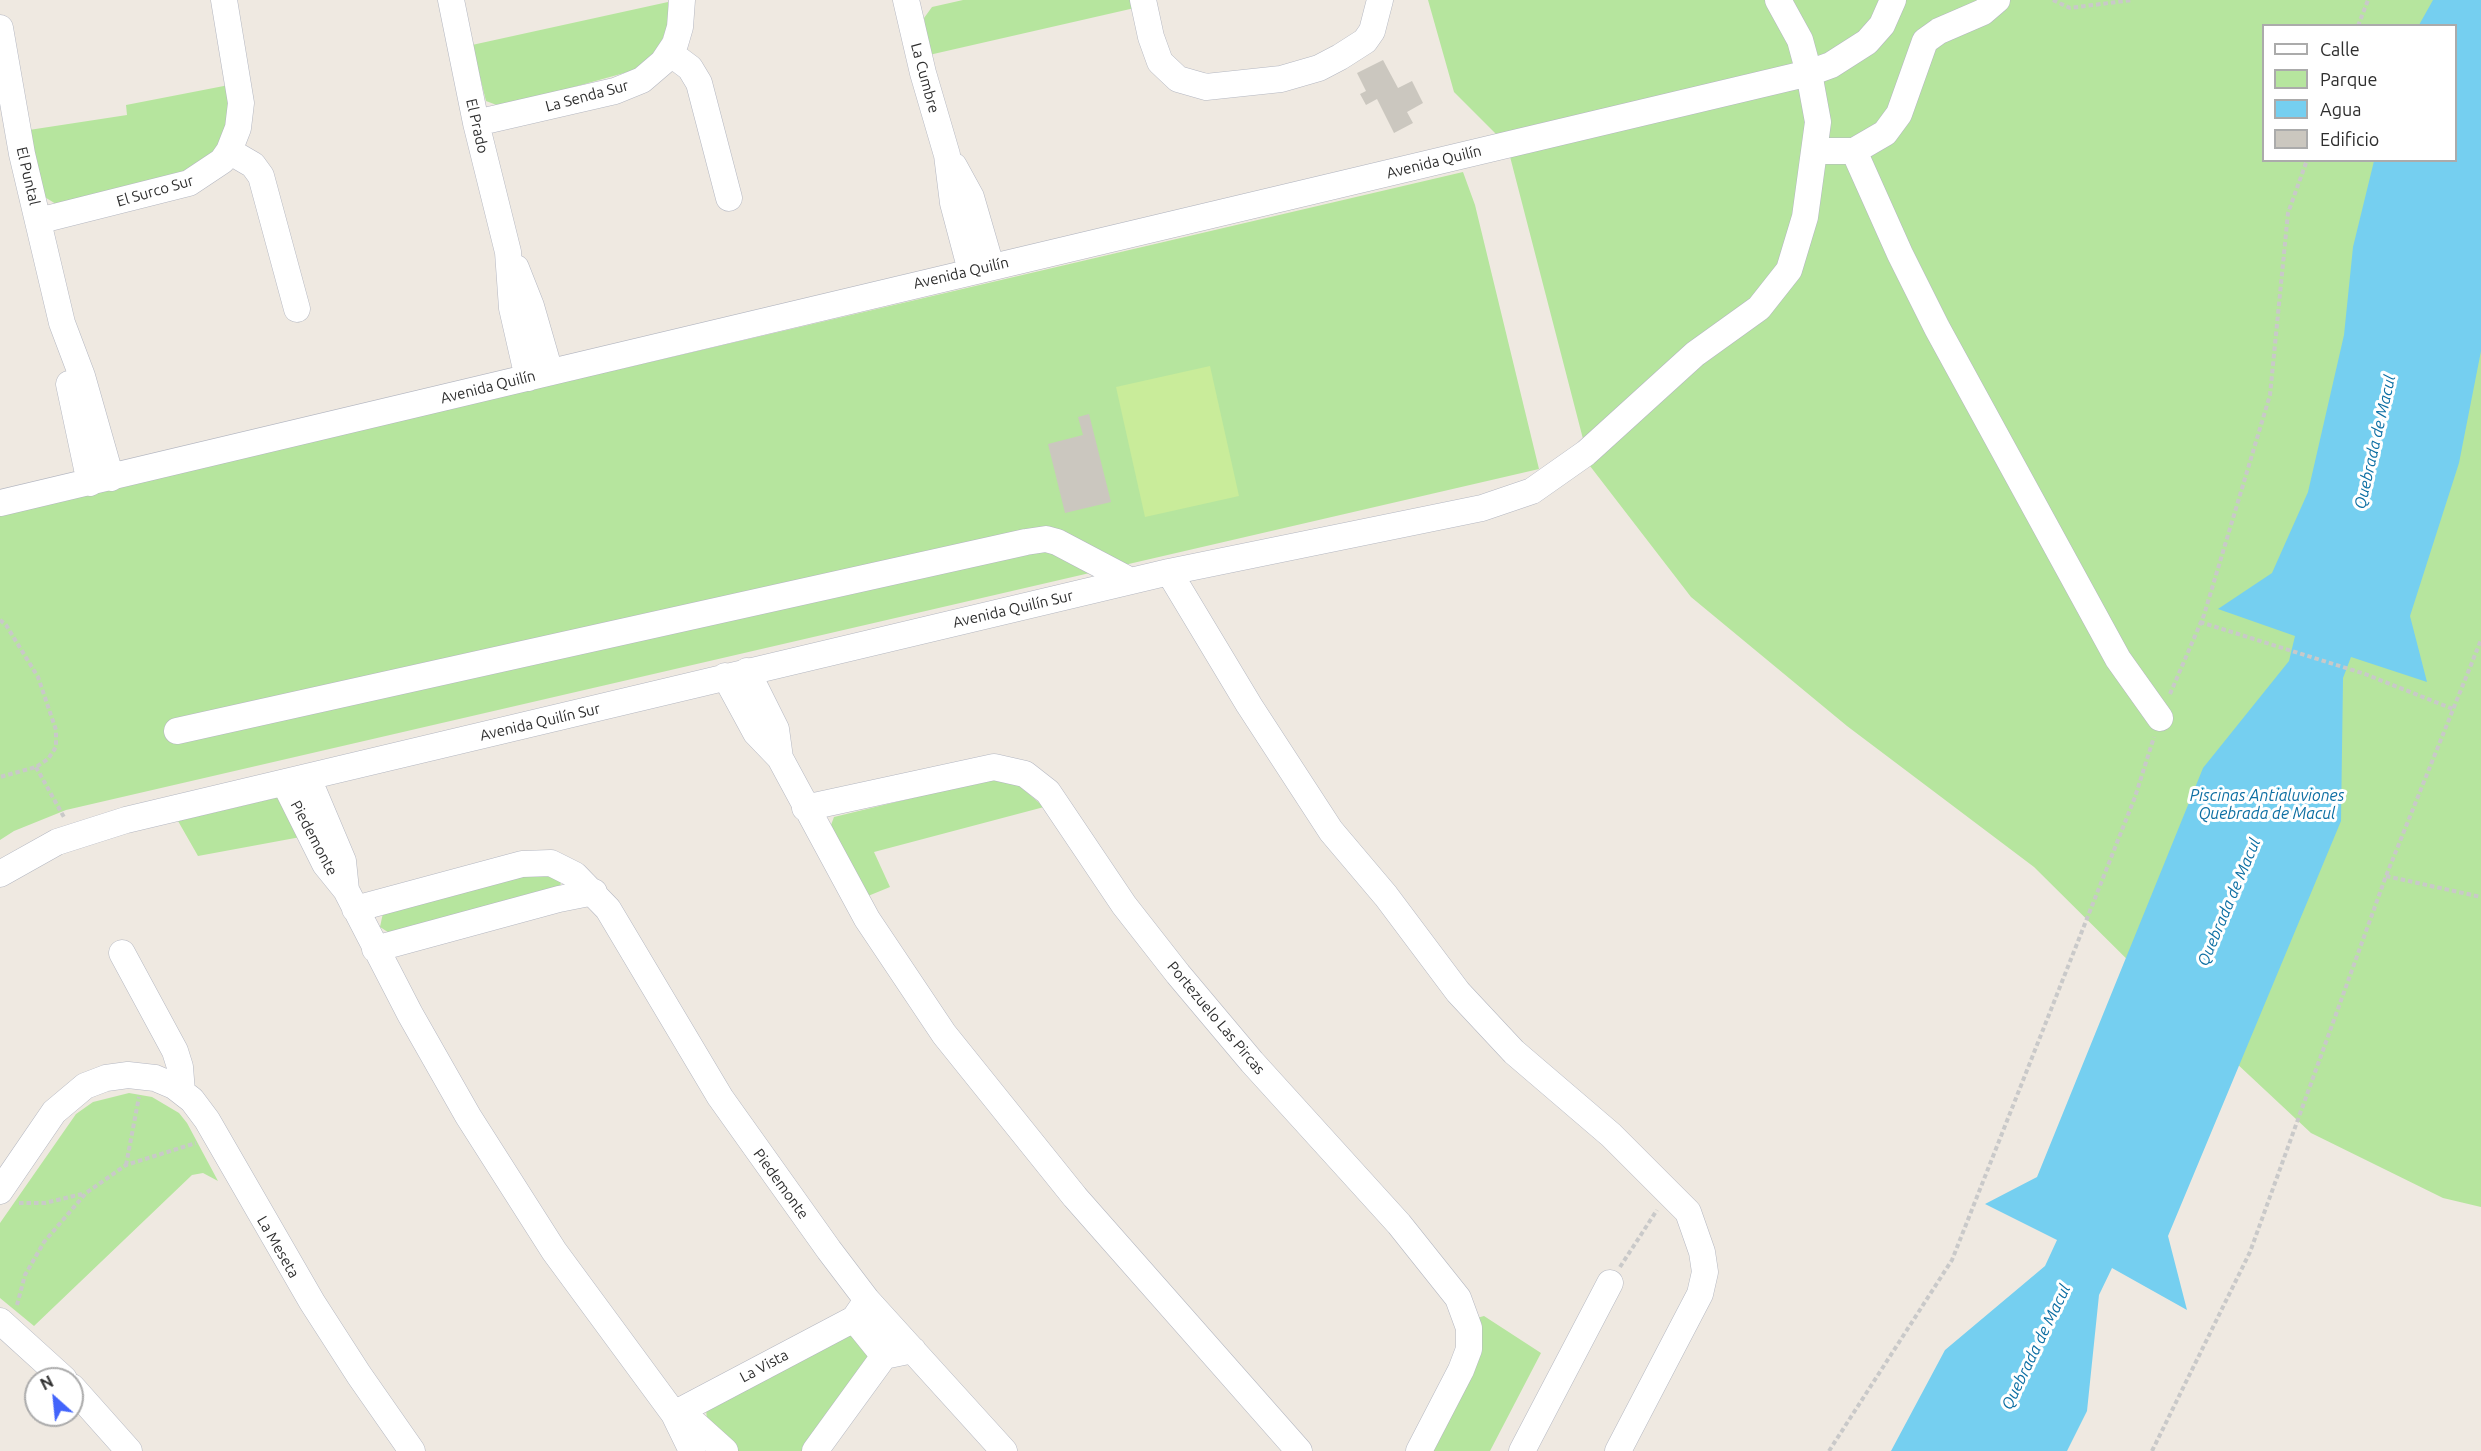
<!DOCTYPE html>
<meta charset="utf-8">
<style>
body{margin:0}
#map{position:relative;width:2481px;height:1451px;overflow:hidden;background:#efe9e1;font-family:Ubuntu,sans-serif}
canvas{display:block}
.legend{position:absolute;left:2262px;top:24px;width:195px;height:138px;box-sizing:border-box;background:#fff;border:2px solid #ababab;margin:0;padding:8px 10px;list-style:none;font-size:18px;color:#2e2e2e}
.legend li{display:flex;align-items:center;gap:12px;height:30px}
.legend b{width:30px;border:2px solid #ababab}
.north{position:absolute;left:24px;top:1367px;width:60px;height:60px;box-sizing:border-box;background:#fff;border:2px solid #ababab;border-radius:50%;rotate:333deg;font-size:16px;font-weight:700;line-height:24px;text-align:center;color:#2e2e2e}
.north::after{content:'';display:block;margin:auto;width:21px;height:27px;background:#4264fb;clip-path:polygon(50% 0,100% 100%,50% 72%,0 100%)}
</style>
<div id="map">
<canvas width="2481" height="1451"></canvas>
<ul class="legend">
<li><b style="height:8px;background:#fff"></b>Calle</li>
<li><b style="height:16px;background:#b6e59e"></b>Parque</li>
<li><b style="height:16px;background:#75cff0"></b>Agua</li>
<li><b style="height:16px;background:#cbc7bf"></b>Edificio</li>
</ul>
<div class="north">N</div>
</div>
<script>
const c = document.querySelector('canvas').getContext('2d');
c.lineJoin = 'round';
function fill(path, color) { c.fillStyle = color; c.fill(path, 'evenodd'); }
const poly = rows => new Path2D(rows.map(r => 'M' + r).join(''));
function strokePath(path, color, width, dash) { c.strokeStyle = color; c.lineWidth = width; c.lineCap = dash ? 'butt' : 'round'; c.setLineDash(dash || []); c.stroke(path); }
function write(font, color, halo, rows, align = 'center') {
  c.font = font + ' Ubuntu,sans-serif'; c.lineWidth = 6; c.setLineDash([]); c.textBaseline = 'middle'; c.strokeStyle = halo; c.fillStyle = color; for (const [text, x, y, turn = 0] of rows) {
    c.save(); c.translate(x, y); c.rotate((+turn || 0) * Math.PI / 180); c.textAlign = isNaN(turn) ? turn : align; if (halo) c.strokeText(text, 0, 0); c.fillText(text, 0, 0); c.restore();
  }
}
const green = poly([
 [963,0,1137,0,1139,7,929,55,924,18,932,7],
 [1428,0,2481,0,2481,1207,2443,1198,2311,1133,2158,990,2034,867,1847,726,1691,597,1590,466,1507,145,1454,92],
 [2264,26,2456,26,2456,160,2264,160],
 [668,2,669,22,661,43,654,54,635,70,502,107,486,101,472,45],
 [229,85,230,95,224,139,198,169,56,204,43,196,29,130,127,115,126,105],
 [1463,172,1475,205,1539,469,66,810,14,831,0,840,0,514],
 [995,778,1015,782,1044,807,874,852,890,887,868,896,831,825,834,817],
 [288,795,306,836,198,856,178,821],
 [540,867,561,881,560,889,391,934,380,927,383,913],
 [129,1093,152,1097,179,1113,187,1123,218,1181,203,1173,192,1175,34,1326,0,1298,0,1223,76,1114,93,1102],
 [1484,1316,1541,1353,1490,1451,1430,1451,1477,1318],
 [852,1333,871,1353,807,1451,737,1451,707,1421,706,1409]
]);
const pitch = poly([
 [1210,366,1239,496,1145,517,1116,387]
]);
const water = poly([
 [2433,0,2481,0,2481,351,2459,463,2410,616,2427,682,2351,657,2343,678,2341,821,2168,1236,2187,1310,2112,1268,2099,1295,2087,1411,2067,1451,1891,1451,1945,1350,2045,1266,2057,1240,1985,1204,2037,1177,2203,768,2289,661,2295,636,2218,609,2272,573,2308,492,2344,335,2353,247,2374,161,2456,160,2456,26,2419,25]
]);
const building = poly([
 [1383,60,1398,88,1412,81,1423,103,1407,112,1413,123,1394,133,1377,99,1366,105,1360,94,1366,91,1357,73],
 [1089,414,1111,502,1065,513,1048,444,1083,435,1078,417]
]);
const path = poly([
 [2053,0,2070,8,2132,0],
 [2358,26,2368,0],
 [0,620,6,625,38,677,56,730,56,747,48,759,36,767,0,777],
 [2200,622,2365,674,2453,709],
 [2170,694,2204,615,2270,395,2288,213,2307,160],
 [36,767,65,819],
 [2386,876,2481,897],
 [126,1165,139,1097],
 [19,1203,45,1203,82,1194],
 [1620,1267,1657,1210],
 [17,1305,25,1275,44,1242,86,1193,126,1165,196,1143],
 [1829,1451,1952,1260,2135,797,2154,737],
 [2152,1451,2250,1252,2386,876,2481,640]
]);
const minor = poly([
 [451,0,476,123,508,252,512,308,528,378],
 [906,0,923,73,947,155,953,203,971,271],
 [1143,0,1151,37,1160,62,1178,79,1206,87,1281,79,1319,68,1340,57,1365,41,1372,31,1380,0],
 [0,28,22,154,62,323,82,376,111,478],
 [670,53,690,68,699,83,729,198],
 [476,123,615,91,642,80,663,62,675,44,680,27,682,0],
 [229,151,253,165,261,176,297,309],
 [1816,151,1854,151,1885,133,1899,114,1925,41,1939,31,1983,12,1997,0],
 [1854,151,1900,254,1937,328,2118,659,2160,718],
 [954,166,971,197,991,266],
 [38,221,189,183,222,161,229,151,238,128,241,103,224,0],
 [516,268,531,306,550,372],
 [69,384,90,483],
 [0,503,1809,73,1831,65,1867,42,1882,25,1893,0],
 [1169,572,1249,705,1331,831,1386,896,1458,992,1514,1052,1611,1135,1688,1212,1702,1252,1705,1272,1700,1294,1618,1451],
 [747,671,776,729,780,758],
 [725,676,756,733,780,758,867,919,944,1034,1075,1197,1299,1451],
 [177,731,1026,542,1046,539,1057,542,1131,581],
 [308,778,343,861,346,890],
 [285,784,325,864,346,890,410,1014,468,1116,554,1251,674,1414,692,1451],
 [805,808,994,767,1025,774,1048,792,1124,905,1178,974,1252,1062,1399,1224,1458,1298,1469,1328,1469,1349,1461,1370,1419,1451],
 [0,874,57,842,126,820,1169,572,1482,508,1532,491,1586,453,1695,354,1759,308,1789,270,1805,217,1818,122,1809,73,1800,40,1778,0],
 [355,909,522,864,551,863,575,875,608,909,720,1097,829,1250,867,1300,1004,1451],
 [375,949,559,899,594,892],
 [122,953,175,1051,180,1067,182,1092],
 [0,1191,54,1112,85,1086,106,1078,128,1075,155,1078,174,1086,192,1100,207,1120,312,1302,359,1375,412,1451],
 [854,1319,884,1356],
 [0,1321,64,1379],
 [72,1387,129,1451],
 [674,1414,854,1319,867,1300],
 [674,1414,695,1424,725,1451],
 [815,1451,884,1356,913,1350],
 [1522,1451,1610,1283]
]);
const streetNames = [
 ["La Cumbre",925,78,75],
 ["La Senda Sur",587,96,-15],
 ["El Prado",477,126,77],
 ["Avenida Quilín",1434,162,-14],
 ["El Puntal",28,176,77],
 ["El Surco Sur",155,191,-16],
 ["Avenida Quilín",961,273,-13],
 ["Avenida Quilín",488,387,-14],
 ["Avenida Quilín Sur",1013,609,-13],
 ["Avenida Quilín Sur",540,722,-13],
 ["Piedemonte",314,838,62],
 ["Portezuelo Las Pircas",1216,1018,50],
 ["Piedemonte",781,1184,54],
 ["La Meseta",278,1247,60],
 ["La Vista",764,1366,-28]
];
const waterNames = [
 ["Quebrada de Macul",2375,442,-77],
 ["Piscinas Antialuviones",2267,796],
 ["Quebrada de Macul",2267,814],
 ["Quebrada de Macul",2229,902,-67],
 ["Quebrada de Macul",2036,1347,-64]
];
fill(green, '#b6e59e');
fill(pitch, '#c9ec9a');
fill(water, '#75cff0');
fill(building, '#cbc7bf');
strokePath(minor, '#b4b7c1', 27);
strokePath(path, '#c9c9c9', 4, [4.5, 3]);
strokePath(minor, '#fff', 26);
write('15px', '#2e2e2e', '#fff', streetNames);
write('italic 16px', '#0d6fa3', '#fff', waterNames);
</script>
